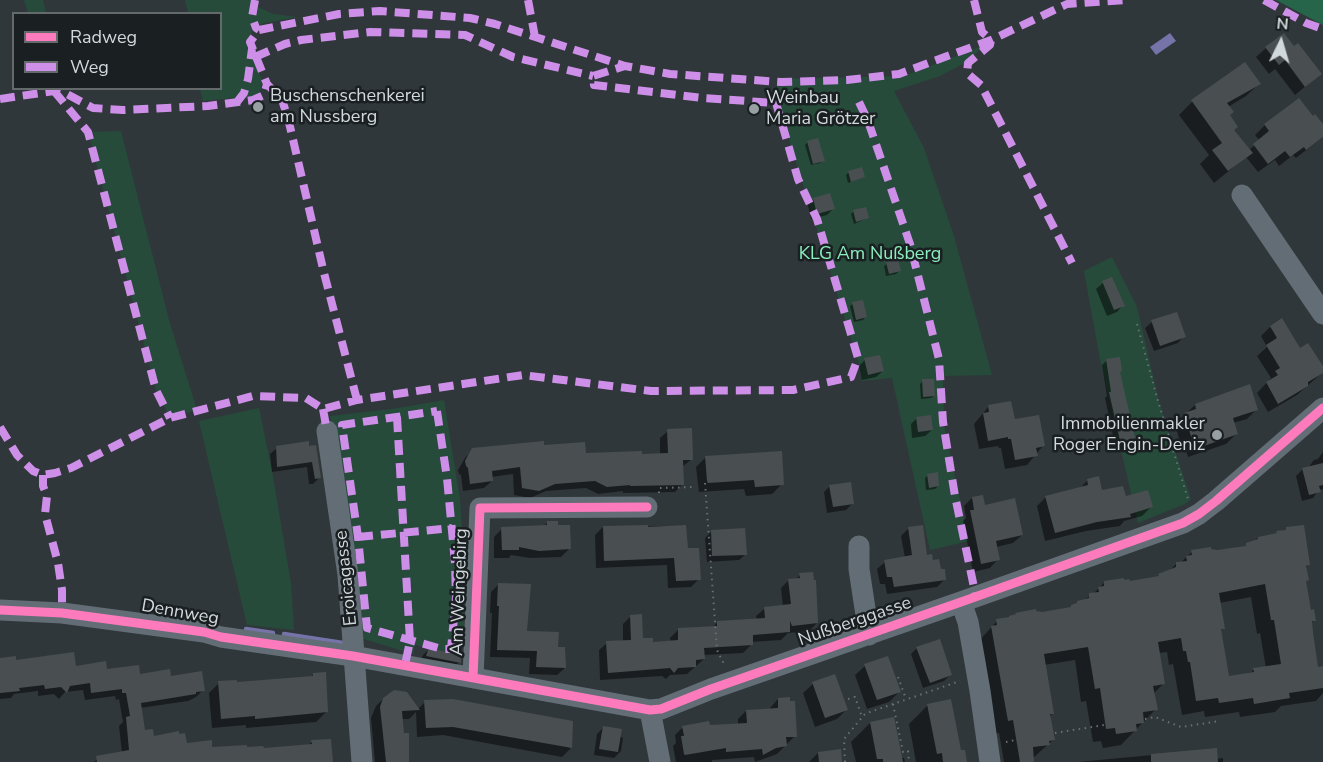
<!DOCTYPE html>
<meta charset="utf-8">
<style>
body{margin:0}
#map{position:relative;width:1323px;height:762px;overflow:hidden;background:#30373a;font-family:"Nunito Sans",sans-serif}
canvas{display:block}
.legend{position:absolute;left:12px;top:12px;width:210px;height:78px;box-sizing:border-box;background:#1a1f21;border:2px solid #64696c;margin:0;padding:8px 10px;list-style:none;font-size:18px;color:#d2d9dc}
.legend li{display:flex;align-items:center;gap:12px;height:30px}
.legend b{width:30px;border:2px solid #64696c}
.north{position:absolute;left:1251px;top:12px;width:60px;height:60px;-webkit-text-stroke:4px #1a1f21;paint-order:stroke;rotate:5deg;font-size:16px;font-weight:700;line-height:24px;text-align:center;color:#d2d9dc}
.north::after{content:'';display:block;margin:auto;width:21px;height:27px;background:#d2d9dc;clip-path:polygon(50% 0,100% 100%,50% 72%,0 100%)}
</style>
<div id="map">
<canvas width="1323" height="762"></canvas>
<ul class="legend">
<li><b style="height:8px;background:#fd7abc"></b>Radweg</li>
<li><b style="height:8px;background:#ce8fe9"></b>Weg</li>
</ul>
<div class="north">N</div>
</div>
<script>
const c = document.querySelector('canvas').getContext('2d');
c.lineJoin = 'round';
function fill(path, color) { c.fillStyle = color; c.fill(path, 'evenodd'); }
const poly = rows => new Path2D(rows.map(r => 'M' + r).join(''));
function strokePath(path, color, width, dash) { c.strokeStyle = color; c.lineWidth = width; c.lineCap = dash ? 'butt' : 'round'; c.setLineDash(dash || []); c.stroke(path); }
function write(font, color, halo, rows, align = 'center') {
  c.font = font + ' "Nunito Sans",sans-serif'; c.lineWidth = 5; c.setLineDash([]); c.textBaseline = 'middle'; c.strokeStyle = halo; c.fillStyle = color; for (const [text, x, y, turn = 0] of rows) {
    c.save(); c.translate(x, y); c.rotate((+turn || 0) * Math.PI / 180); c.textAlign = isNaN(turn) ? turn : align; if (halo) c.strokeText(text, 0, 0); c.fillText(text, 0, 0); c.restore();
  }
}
const green = poly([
 [24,0,43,0,46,13,28,13],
 [185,0,255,0,256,6,273,14,298,17,264,23,253,30,247,42,247,48,258,69,262,81,261,89,257,96,203,101,200,89,220,88,220,14,188,13],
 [985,45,965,63,940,76,894,91,924,148,954,236,992,375,943,376,944,425,969,541,930,550,892,378,862,381,859,364,777,101,777,79,904,76],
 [121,131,169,320,197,410,170,418,156,390,88,132],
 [1112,257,1137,307,1159,402,1191,499,1185,504,1138,523,1100,359,1084,271],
 [444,400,460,499,465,574,464,647,455,645,453,652,446,650,445,652,415,645,413,654,357,637,346,528,330,416,392,409],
 [259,408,272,471,291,583,294,630,247,625,199,421]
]);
const forest = poly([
 [1276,0,1323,0,1323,25]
]);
const water = poly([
 [1170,33,1176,41,1156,55,1150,47]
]);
const shadow = poly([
 [1266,48,1293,48,1320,74,1295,95,1275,69,1269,74,1256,57],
 [1259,84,1246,96,1228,107,1228,116,1233,130,1249,150,1260,141,1255,135,1265,125,1312,118,1323,127,1323,137,1296,158,1293,155,1279,166,1275,160,1258,172,1246,157,1214,183,1200,164,1209,155,1179,115,1192,102],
 [808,142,823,160,820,163,811,165,805,145],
 [848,173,863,177,848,183,846,175],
 [814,199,833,209,827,215,811,219,808,205],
 [854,211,867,218,854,224,851,214],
 [887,264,899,271,896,274,886,276,884,266],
 [1112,279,1123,305,1117,312,1107,316,1096,289,1103,283],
 [853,304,865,317,863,320,854,322,850,306],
 [1152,322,1184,336,1178,343,1154,351,1145,328],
 [1270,327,1323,368,1323,372,1297,395,1268,412,1257,393,1271,378,1257,356,1267,347,1261,336],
 [865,360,883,371,876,377,862,380,859,366],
 [1107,360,1134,441,1130,446,1116,449,1105,398,1107,396,1102,365],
 [923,381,934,396,931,398,921,399,920,384],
 [1195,405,1257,409,1247,419,1233,423,1236,434,1226,444,1188,457,1185,448,1182,449,1175,424],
 [989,406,1014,421,1043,446,1027,465,1005,469,1001,448,999,448,998,446,979,449,974,424],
 [917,418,932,430,925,436,912,438,911,424],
 [668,431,692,459,682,467,683,484,675,492,623,493,623,491,598,494,586,488,546,491,530,498,514,495,513,474,491,477,492,481,484,488,463,491,461,475,459,474,458,470,465,458,473,450,543,447,584,454,660,454,660,438],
 [308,443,319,478,313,484,309,484,307,467,272,472,270,454,277,448],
 [1323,452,1323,489,1319,490,1313,498,1302,501,1296,476,1303,469,1308,468,1314,460,1318,459],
 [705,458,782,484,772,494,746,496,744,489,699,492,696,467],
 [928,475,938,486,935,489,926,490,925,478],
 [1088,480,1101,492,1152,506,1142,516,1124,521,1120,526,1086,531,1045,541,1037,506,1046,497,1079,489],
 [830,486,852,504,846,510,827,513,824,492],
 [972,498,1022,535,1013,543,996,547,998,559,990,568,973,572,963,521,966,518,964,506],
 [547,523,569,549,561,557,530,558,511,555,509,558,494,558,494,537,502,529,543,527],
 [685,526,686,550,699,579,691,587,668,588,667,565,596,568,595,535,603,527],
 [909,528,926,557,945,579,937,587,887,594,885,584,880,584,877,569,885,562,905,558,901,536],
 [1287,529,1309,565,1305,568,1305,582,1309,611,1314,620,1311,623,1317,668,1323,668,1323,693,1316,701,1281,706,1275,712,1240,717,1239,712,1205,717,1204,711,1182,715,1173,664,1169,665,1167,652,1158,653,1163,684,1153,694,1156,709,1121,745,1103,748,1101,741,1093,742,1086,701,1081,702,1075,660,1044,665,1053,713,1049,717,1053,740,1032,759,1033,762,1004,762,999,733,994,734,978,642,997,621,1016,614,1035,611,1042,613,1069,609,1093,594,1104,583,1129,582,1156,578,1169,571,1176,564,1180,563,1192,552,1243,548,1258,538,1275,535],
 [1251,597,1257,634,1260,633,1266,668,1254,669,1250,674,1228,677,1220,631,1223,628,1219,603],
 [711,532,746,554,739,560,707,562,705,538],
 [800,575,817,623,809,631,788,633,781,640,751,642,751,645,743,653,703,655,704,659,687,674,670,675,666,679,662,676,600,680,599,650,607,643,623,642,623,624,630,617,641,639,651,644,671,642,670,638,678,630,712,628,717,623,757,620,756,616,764,609,783,607,781,588,789,580,795,580],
 [498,585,525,633,557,648,565,668,557,675,529,674,530,658,490,657,492,613,490,613,491,592],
 [460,630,459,662,453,668,420,662,423,655,429,649,444,654,450,652,455,634],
 [917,648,950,675,944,681,923,688,911,654],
 [0,659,170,678,203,690,196,697,188,701,140,708,144,732,152,737,211,749,262,749,308,745,312,742,331,762,94,762,100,757,122,753,119,726,123,722,119,699,116,700,115,696,85,700,83,690,65,692,59,699,54,694,38,696,38,691,14,694,11,698,0,699],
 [865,666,899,692,889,702,867,709,855,675],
 [314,674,326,712,316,722,246,728,246,725,212,728,209,693,219,683,236,684,310,678],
 [813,684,846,710,837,719,815,727,803,693],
 [387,695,418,709,425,702,571,748,562,757,443,735,417,737,416,712,409,719,401,719,408,762,375,762,371,718,376,706],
 [778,699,795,736,777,754,755,762,754,757,712,760,712,762,676,762,673,746,676,743,675,735,683,727,738,725,738,719,746,711,770,710,770,708],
 [928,705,965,762,916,762,909,724],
 [870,723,901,758,904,758,905,762,856,762,851,742],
 [604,727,623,738,621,751,614,758,594,755,597,734],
 [1216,749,1216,759,1223,758,1223,762,1078,762],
 [818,753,841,762,809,762]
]);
const stream = poly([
 [246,629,273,633],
 [284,634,343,643]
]);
const building = poly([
 [1284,33,1294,46,1298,43,1322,74,1305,87,1285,60,1279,65,1265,47],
 [1245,62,1261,84,1227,103,1234,112,1230,115,1238,127,1234,130,1253,153,1228,171,1212,150,1222,143,1191,100],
 [1299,98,1313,116,1315,114,1323,124,1323,137,1306,150,1304,147,1290,157,1285,151,1268,164,1253,144,1269,131,1264,124],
 [818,138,825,161,813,164,807,141],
 [862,167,865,177,851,182,848,171],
 [830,193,835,209,817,214,813,198],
 [866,207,869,218,856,222,853,210],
 [898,259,901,271,889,274,886,262],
 [1112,277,1125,306,1114,310,1102,281],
 [863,300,867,317,856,320,852,302],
 [1177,312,1186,337,1160,346,1151,320],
 [1282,318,1300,348,1308,343,1323,366,1323,373,1308,382,1308,386,1278,404,1266,382,1278,375,1275,371,1280,368,1266,345,1277,338,1270,326],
 [880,355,884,371,868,375,864,358],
 [1120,357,1122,371,1120,372,1136,442,1121,445,1109,392,1111,392,1106,359],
 [922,379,934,379,935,396,923,397],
 [1250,384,1258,410,1233,418,1238,434,1198,448,1194,439,1192,440,1184,413,1196,409,1195,404],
 [1011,401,1015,419,1039,415,1045,446,1036,448,1038,456,1015,460,1011,439,1008,439,1008,437,988,441,983,413,989,412,988,405],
 [931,415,933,430,918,432,916,417],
 [692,428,693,460,683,460,684,485,630,486,630,485,607,487,595,481,555,484,539,491,522,488,520,467,492,471,493,481,470,484,468,468,466,466,465,461,472,448,544,441,544,445,585,442,586,453,642,451,642,454,668,453,667,429],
 [309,441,309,446,316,445,321,478,315,479,312,462,277,467,276,446],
 [782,451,784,485,755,487,754,480,708,483,707,481,705,456],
 [1323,463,1323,485,1319,486,1321,492,1309,495,1302,468],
 [938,472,939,486,929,488,927,474],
 [1099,476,1102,490,1123,486,1126,496,1148,490,1153,507,1130,514,1131,517,1097,522,1055,533,1045,496,1088,485,1087,479],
 [851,482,854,504,833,507,829,485],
 [983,495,985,505,1015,498,1023,535,996,541,1000,560,981,564,970,510,974,510,972,497],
 [547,521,558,521,558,525,570,525,571,549,539,551,519,547,519,550,502,550,501,527,547,525],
 [648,525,648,527,686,525,688,548,699,548,701,580,676,581,674,558,604,561,603,526],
 [923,525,927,555,932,554,933,560,939,559,941,569,945,569,946,580,894,587,892,577,887,577,884,560,912,555,908,527],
 [1304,525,1310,565,1306,566,1309,580,1306,581,1311,610,1314,609,1316,621,1312,621,1313,632,1318,667,1323,666,1323,688,1289,693,1290,698,1254,704,1253,698,1219,703,1218,698,1196,701,1190,662,1188,662,1186,651,1183,651,1181,638,1158,642,1165,684,1153,686,1158,710,1143,712,1144,723,1136,724,1137,731,1116,734,1115,728,1106,729,1100,688,1095,689,1088,647,1044,654,1054,714,1050,714,1055,740,1049,741,1050,745,1033,747,1034,762,1020,762,1013,720,1008,721,991,626,997,625,996,619,1009,617,1009,616,1016,614,1015,613,1036,609,1036,611,1042,612,1071,607,1071,605,1077,603,1077,601,1089,598,1089,593,1099,592,1098,587,1104,586,1104,581,1124,578,1124,580,1129,579,1130,581,1159,576,1158,574,1176,567,1176,562,1187,561,1186,556,1192,555,1191,550,1211,547,1211,549,1217,550,1246,546,1246,543,1258,539,1258,537,1277,533,1276,531,1286,530,1286,527],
 [1265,584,1271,620,1274,620,1281,664,1253,668,1254,672,1229,676,1221,629,1225,629,1219,593],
 [745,528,747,555,712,556,711,530],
 [813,572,814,580,816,580,818,623,792,626,790,621,790,632,753,635,753,645,704,648,705,659,696,660,696,667,678,668,674,673,670,668,608,673,606,641,631,640,630,615,642,614,643,638,653,638,653,642,678,640,678,628,717,626,717,621,765,618,764,607,791,604,788,579,800,578,799,573],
 [498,583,531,584,527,631,559,632,558,647,565,647,566,668,536,667,537,651,497,650,499,606,497,606],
 [461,626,461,663,426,656,429,647,445,652,446,650,453,652],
 [940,639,952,675,930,683,916,647],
 [74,652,76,666,106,661,107,669,139,665,140,674,170,669,171,676,202,671,205,691,196,692,196,694,141,703,145,730,153,729,154,736,179,731,179,734,185,733,187,743,212,740,212,747,247,745,247,747,263,746,264,748,312,744,311,740,331,739,333,762,97,762,96,756,129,750,126,717,130,716,126,693,122,693,122,689,91,693,90,683,70,686,67,693,61,687,45,689,44,685,19,688,20,691,0,693,0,658,16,656,16,660],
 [888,656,901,692,877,700,864,664],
 [326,672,328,712,255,719,255,716,221,719,218,681,237,680,237,682,313,676,313,673],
 [835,674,848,710,825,718,812,682],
 [394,690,407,692,420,710,402,711,404,733,409,733,409,762,386,762,380,707,383,698],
 [790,697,790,701,795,701,797,737,786,737,787,746,776,748,763,755,762,749,726,752,726,748,685,755,684,754,681,736,684,736,682,726,709,721,710,725,747,723,746,710,778,708,778,698],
 [453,699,573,721,572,748,453,727,426,728,424,700],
 [951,699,961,750,965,750,967,762,943,762,942,753,937,754,927,704],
 [894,717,903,762,883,762,883,759,877,759,870,722],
 [603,726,622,729,618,752,599,749],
 [1217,748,1218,762,1151,762,1151,754],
 [841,749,842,762,819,762,818,752]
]);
const path = poly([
 [1137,324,1158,401,1188,499],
 [705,483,717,650,725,666],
 [659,493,659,488,696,487],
 [898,677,906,699],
 [848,699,855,697,862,717],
 [893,704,903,752,908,751,909,762],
 [1145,719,1155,717,1181,727,1220,721],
 [1055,733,1104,725],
 [1006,742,1015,740],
 [845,762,844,739,864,715,870,712,960,681]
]);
const minor = poly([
 [1242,195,1323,314],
 [327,431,348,575,362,762],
 [859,546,859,569,869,635],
 [961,602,968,622,980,691,990,762],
 [0,610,62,613,204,632,221,637,353,656,650,710,661,709,711,689,961,602,1183,523,1199,514,1216,501,1323,408],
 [473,678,480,508,647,507],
 [650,710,660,762]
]);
const quiet = poly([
 [255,0,252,17,256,28,259,30],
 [528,0,535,37],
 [974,0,982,32,991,40,990,45,968,63,967,73,981,85,1072,263],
 [1264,0,1306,23,1323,29],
 [255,57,285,44,301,40,370,32,465,35,513,57,593,76],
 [54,91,88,132,156,390,170,418],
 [0,99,54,91,65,93,93,108,123,110,208,106,253,100,264,95,267,84],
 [237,102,244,93,248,79,252,49],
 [859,102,868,121,910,244,939,359,943,422,955,496,976,597],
 [357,400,324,273,288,118,282,100,267,84,250,42,259,30,339,14,380,11,470,18,495,24,625,66,670,74,781,82,847,80,899,74,991,40,1067,4,1125,0],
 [323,409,327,431],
 [437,411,447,478,455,563,456,597,451,649,442,649,367,628,358,537,342,425,437,411],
 [397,417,410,641,405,665],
 [0,427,17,455,33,471,43,475,55,473,71,468,170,418,253,396,306,398,323,409,357,400,523,375,651,391,793,390,851,377,858,358,817,219,798,179,776,103,702,98,594,85,593,76,625,66],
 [43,475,43,486,47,496,45,514,58,563,62,590,62,613],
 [358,537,452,528]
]);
const cycleway = poly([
 [0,610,62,613,204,632,221,637,353,656,650,710,661,709,711,689,961,602,1183,523,1199,514,1216,501,1323,408],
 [473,678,480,508,647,507]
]);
const markers = [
 [258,107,6,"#99a0a3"],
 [754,109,6,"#99a0a3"],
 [1217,435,6,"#99a0a3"]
];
const poiNames = [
 ["Buschenschenkerei",270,97],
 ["am Nussberg",270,118],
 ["Weinbau",766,99],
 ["Maria Grötzer",766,120],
 ["Immobilienmakler",1205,425,"right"],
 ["Roger Engin-Deniz",1205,446,"right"]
];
const parkNames = [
 ["KLG Am Nußberg",870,255]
];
const streetNames = [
 ["Eroicagasse",347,578,-96],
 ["Am Weingebirg",460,592,-88],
 ["Dennweg",180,613,10],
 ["Nußberggasse",855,622,-19]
];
fill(green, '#264b3b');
fill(forest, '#27654b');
fill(water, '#7573a7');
fill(shadow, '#0007');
strokePath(stream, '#7573a7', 4.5);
fill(building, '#494f50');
strokePath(path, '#697076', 2, [1.5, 4.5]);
strokePath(minor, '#636d76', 21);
strokePath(quiet, '#ce8fe9', 8, [15, 8]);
strokePath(cycleway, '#fd7abc', 9);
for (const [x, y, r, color] of markers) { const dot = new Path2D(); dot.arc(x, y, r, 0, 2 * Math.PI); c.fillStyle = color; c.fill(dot); strokePath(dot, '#1a1f21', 2); }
write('18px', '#d2d9dc', '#1a1f21', poiNames, 'left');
write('18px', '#8beebe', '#1a1f21', parkNames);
write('18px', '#d2d9dc', '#1a1f21', streetNames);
</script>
